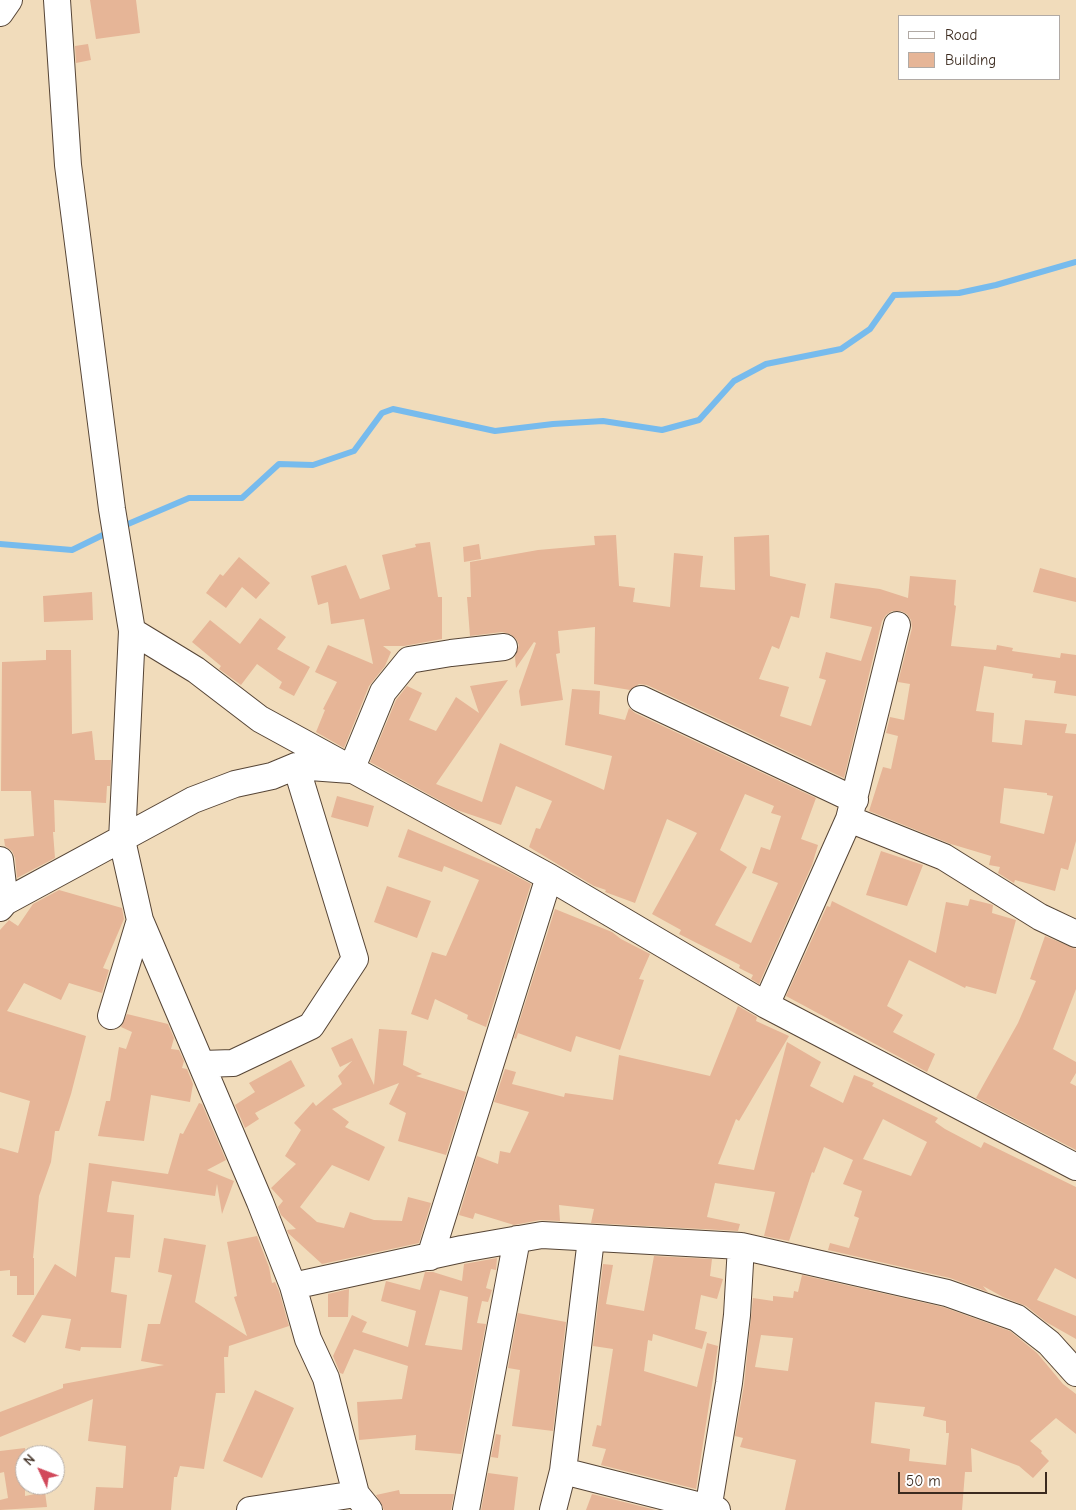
<!DOCTYPE html>
<style>
body{margin:0}
#map{position:relative;width:1076px;height:1510px;overflow:hidden;background:#f1dcbb;font-family:"Comic Neue",sans-serif}
canvas{display:block}
.legend{position:absolute;left:898px;top:15px;width:162px;height:65px;box-sizing:border-box;background:#fff;border:1px solid #b1aaa5;margin:0;padding:6px 9px;list-style:none;font-size:15px;color:#3b2a1e}
.legend li{display:flex;align-items:center;gap:10px;height:25px}
.legend b{width:25px;border:1px solid #b1aaa5}
.north{position:absolute;left:15px;top:1445px;width:50px;height:50px;box-sizing:border-box;background:#fff;border:1px solid #b1aaa5;border-radius:50%;rotate:313deg;font-size:14px;font-weight:700;line-height:20px;text-align:center;color:#3b2a1e}
.north::after{content:'';display:block;margin:auto;width:18px;height:22px;background:#d1495b;clip-path:polygon(50% 0,100% 100%,50% 72%,0 100%)}
.scale{position:absolute;left:898px;top:1472px;width:149px;height:22px;box-sizing:border-box;border:2px solid #3b2a1e;border-top:0;padding-left:6px;font-size:15px;line-height:18px;white-space:nowrap;color:#3b2a1e;-webkit-text-stroke:4px #fff;paint-order:stroke}
</style>
<div id="map">
<canvas width="1076" height="1510"></canvas>
<ul class="legend">
<li><b style="height:6px;background:#fff"></b>Road</li>
<li><b style="height:14px;background:#e6b597"></b>Building</li>
</ul>
<div class="north">N</div>
<div class="scale">50 m</div>
</div>
<script>
const c = document.querySelector('canvas').getContext('2d');
c.lineJoin = 'round';
const poly = rows => new Path2D(rows.map(r => 'M' + r).join(''));
function strokePath(path, color, width, dash) { c.strokeStyle = color; c.lineWidth = width; c.lineCap = dash ? 'butt' : 'round'; c.setLineDash(dash || []); c.stroke(path); }
function fill(path, color) { c.fillStyle = color; c.fill(path, 'evenodd'); }
const stream = poly([
 [121,527,189,498,242,498,279,464,313,465,354,451,382,413,393,409,495,431,553,424,603,421,662,430,699,420,734,381,766,364,841,349,870,329,894,295,959,293,996,285,1076,262],
 [0,544,72,550,109,532]
]);
const building = poly([
 [90,0,136,0,140,33,96,39],
 [88,44,91,60,76,63,75,46],
 [616,535,619,586,635,588,633,602,670,607,674,553,703,556,700,587,735,590,734,537,769,535,770,576,806,584,799,618,791,616,779,649,772,646,759,679,789,687,780,716,811,726,826,680,819,678,826,652,861,661,872,627,830,618,835,583,880,589,908,598,910,576,956,580,954,605,956,606,951,646,996,650,997,645,1013,648,1012,651,1060,658,1061,653,1076,655,1076,696,1054,693,1056,681,1032,678,1033,674,984,666,976,711,994,713,992,742,1022,745,1025,720,1067,724,1065,733,1076,734,1076,841,1068,870,1061,868,1055,891,1015,880,1014,883,998,873,1000,867,989,865,991,856,951,844,869,811,883,767,891,769,898,736,886,733,890,717,904,720,910,684,898,682,912,628,911,620,907,614,901,611,892,611,886,615,882,621,844,778,647,685,639,684,630,690,594,684,595,627,558,631,560,653,556,654,563,700,521,706,519,691,536,643,534,642,516,668,515,657,519,645,516,639,510,634,502,632,470,636,467,597,471,597,470,562,538,550,595,545,594,536],
 [1004,788,1047,793,1047,795,1053,796,1044,834,1000,823],
 [430,542,438,597,442,597,442,639,404,646,383,646,391,652,385,666,369,686,344,748,316,732,325,710,323,709,337,682,315,672,328,645,373,664,364,619,331,624,328,602,318,605,311,576,346,565,360,599,390,589,382,555,416,547,415,544],
 [479,544,481,559,464,562,463,547],
 [239,557,270,583,256,599,242,587,226,608,206,593,220,574,223,576],
 [1040,568,1076,578,1076,602,1033,592],
 [92,592,93,620,44,622,43,596],
 [260,618,286,637,277,649,310,667,294,696,279,688,282,682,257,664,241,685,219,669,221,666,192,642,210,620,240,644],
 [46,650,71,650,72,734,92,731,95,760,111,760,110,786,107,786,106,803,54,800,55,832,53,832,55,858,17,878,15,858,12,851,5,846,4,839,34,836,31,791,1,791,2,662,46,660],
 [508,680,436,784,482,802,500,743,604,790,612,756,565,745,572,689,600,691,599,714,625,720,629,708,635,713,816,798,801,839,818,845,812,865,759,984,751,979,753,975,739,968,740,965,679,934,681,930,652,914,697,833,667,819,635,903,605,892,606,890,594,886,529,847,536,828,540,829,552,801,516,786,501,825,457,810,370,762,396,700,407,686,422,693,409,720,436,731,456,697,479,713,470,686],
 [745,794,774,806,771,813,781,816,770,850,761,847,752,873,778,883,751,943,715,925,747,867,720,850],
 [337,796,374,806,368,827,331,817],
 [408,829,505,870,531,884,486,1027,467,1019,468,1015,435,999,428,1020,411,1014,432,952,446,956,479,880,444,866,442,872,398,857],
 [881,851,923,865,907,906,866,895],
 [387,886,431,901,417,938,374,922],
 [59,890,122,908,124,919,103,968,109,970,102,993,69,983,61,1000,24,983,7,1011,86,1036,71,1094,59,1131,55,1131,51,1162,39,1196,33,1258,34,1258,34,1295,17,1295,17,1276,10,1276,10,1270,0,1271,0,1148,18,1153,30,1101,0,1092,0,930,9,920,18,926,33,904],
 [970,899,990,904,993,905,992,913,1016,920,996,994,966,986,965,988,909,960,887,1006,903,1015,893,1032,935,1054,927,1072,786,996,827,906,830,907,832,901,936,953,946,902,968,906],
 [555,909,612,932,621,939,650,954,639,979,644,980,620,1050,576,1036,571,1052,518,1033,516,1039,514,1038],
 [1045,936,1076,949,1076,989,1053,1049,1076,1062,1076,1073,1070,1083,1076,1086,1076,1150,976,1098,1018,1023,1036,981,1030,979],
 [738,1006,757,1017,756,1021,789,1036,739,1121,736,1119,718,1164,754,1170,787,1042,821,1062,810,1086,843,1103,854,1075,874,1083,872,1086,938,1118,935,1122,945,1129,981,1148,984,1142,1076,1187,1076,1279,1055,1268,1037,1300,1076,1316,1076,1339,1046,1322,1026,1306,1003,1297,983,1286,988,1292,950,1278,828,1250,830,1243,849,1248,859,1218,854,1216,862,1191,843,1184,853,1160,824,1147,814,1173,812,1172,789,1241,764,1236,775,1192,715,1183,707,1217,740,1224,738,1231,591,1223,594,1209,559,1205,560,1221,540,1220,514,1225,475,1213,473,1219,459,1215,477,1156,498,1164,500,1151,510,1153,529,1112,494,1102,505,1069,516,1072,512,1084,564,1097,565,1093,613,1100,619,1055,710,1076],
 [883,1119,927,1142,911,1176,863,1159],
 [127,1014,168,1024,174,1038,171,1049,179,1050,184,1061,182,1068,187,1069,193,1084,190,1102,151,1095,144,1141,98,1136,106,1101,110,1101,119,1047,126,1049,132,1032,121,1027],
 [379,1029,407,1031,403,1065,422,1074,416,1076,466,1092,446,1155,398,1141,406,1113,389,1104,399,1083,332,1109,349,1122,345,1127,385,1147,369,1181,332,1165,300,1207,317,1222,344,1228,350,1212,374,1220,402,1221,408,1197,431,1203,439,1177,419,1243,322,1264,288,1233,287,1230,296,1229,281,1215,278,1207,283,1201,271,1188,296,1164,285,1156,301,1130,294,1123,313,1102,316,1106,342,1084,338,1076,352,1061,340,1067,331,1048,352,1038,374,1085],
 [291,1060,305,1086,255,1113,259,1119,245,1128,235,1105,255,1092,249,1083],
 [199,1103,202,1104,226,1160,207,1170,234,1181,222,1214,217,1184,215,1196,112,1181,107,1212,134,1215,130,1258,115,1257,111,1292,127,1295,121,1348,81,1347,80,1351,65,1348,71,1319,42,1315,25,1343,12,1336,55,1264,76,1277,89,1163,168,1174,180,1133,183,1134],
 [257,1236,269,1267,272,1283,275,1282,279,1291,289,1326,229,1346,228,1357,224,1357,225,1393,216,1393,204,1469,180,1466,177,1477,174,1477,171,1510,94,1510,96,1487,123,1488,126,1446,88,1441,93,1399,0,1437,0,1412,63,1388,63,1384,164,1365,141,1361,148,1324,160,1324,172,1275,158,1272,164,1238,206,1245,195,1302,247,1336,234,1297,237,1296,227,1242],
 [654,1256,712,1259,710,1276,723,1279,717,1299,701,1295,695,1329,707,1332,702,1349,653,1334,652,1341,648,1340,644,1371,697,1387,707,1343,718,1346,696,1489,601,1465,606,1449,592,1446,597,1425,601,1426,613,1349,593,1346,603,1264,613,1265,606,1304,644,1311],
 [497,1258,496,1270,491,1269,486,1288,492,1290,488,1302,482,1301,477,1323,486,1324,461,1454,415,1450,416,1435,359,1440,357,1402,402,1399,408,1366,354,1349,343,1374,340,1373,333,1356,352,1315,367,1322,362,1332,408,1347,416,1311,381,1301,386,1281,420,1290,425,1272,433,1272,462,1281,464,1264],
 [440,1290,468,1297,462,1350,425,1345],
 [802,1275,943,1307,1010,1331,1037,1353,1063,1384,1076,1394,1076,1434,1056,1418,1030,1441,1042,1451,1041,1453,1049,1461,1033,1478,1019,1466,971,1448,972,1472,965,1472,962,1510,785,1510,796,1460,740,1447,743,1438,735,1436,744,1385,753,1298,773,1301,773,1296,793,1298,794,1291,798,1292],
 [761,1335,793,1338,788,1371,755,1367],
 [875,1402,925,1407,923,1416,946,1421,946,1433,949,1433,946,1465,909,1461,910,1449,871,1443],
 [349,1289,348,1317,328,1317,328,1294],
 [518,1313,566,1322,553,1431,512,1426,520,1370,508,1368],
 [255,1390,294,1408,262,1478,223,1461],
 [496,1434,501,1435,498,1458,491,1457],
 [25,1448,25,1496,45,1492,47,1507,0,1510,0,1500,8,1498,4,1472,0,1473,0,1451],
 [488,1473,518,1477,514,1510,481,1510],
 [399,1490,400,1494,454,1494,451,1510,384,1510,376,1495],
 [592,1494,656,1510,586,1510]
]);
const minor = poly([
 [57,0,68,165,112,509,132,631],
 [0,13,9,0],
 [641,699,855,800],
 [849,819,944,857,1040,917,1076,934],
 [0,860,5,902,0,905],
 [0,908,5,902,193,800,235,784,272,776,296,766,351,770,383,692,409,660,451,653,504,647],
 [766,1005,849,819,897,625],
 [111,1016,140,920],
 [202,1064,233,1063,311,1026,355,959,296,766],
 [430,1257,549,877],
 [293,1286,462,1249,542,1235,741,1246,947,1293,1017,1318,1049,1343,1076,1373],
 [563,1471,717,1510],
 [250,1510,356,1494],
 [369,1510,356,1494,326,1378,308,1339,293,1286,260,1202,140,920,122,840,132,631,196,670,260,719,549,877,766,1005,1076,1167],
 [466,1510,517,1239],
 [553,1510,563,1471,591,1239],
 [708,1510,729,1383,737,1315,741,1246]
]);
strokePath(stream, '#77bbed', 6);
fill(building, '#e6b597');
strokePath(minor, '#564536', 28);
strokePath(minor, '#fff', 26);
</script>
